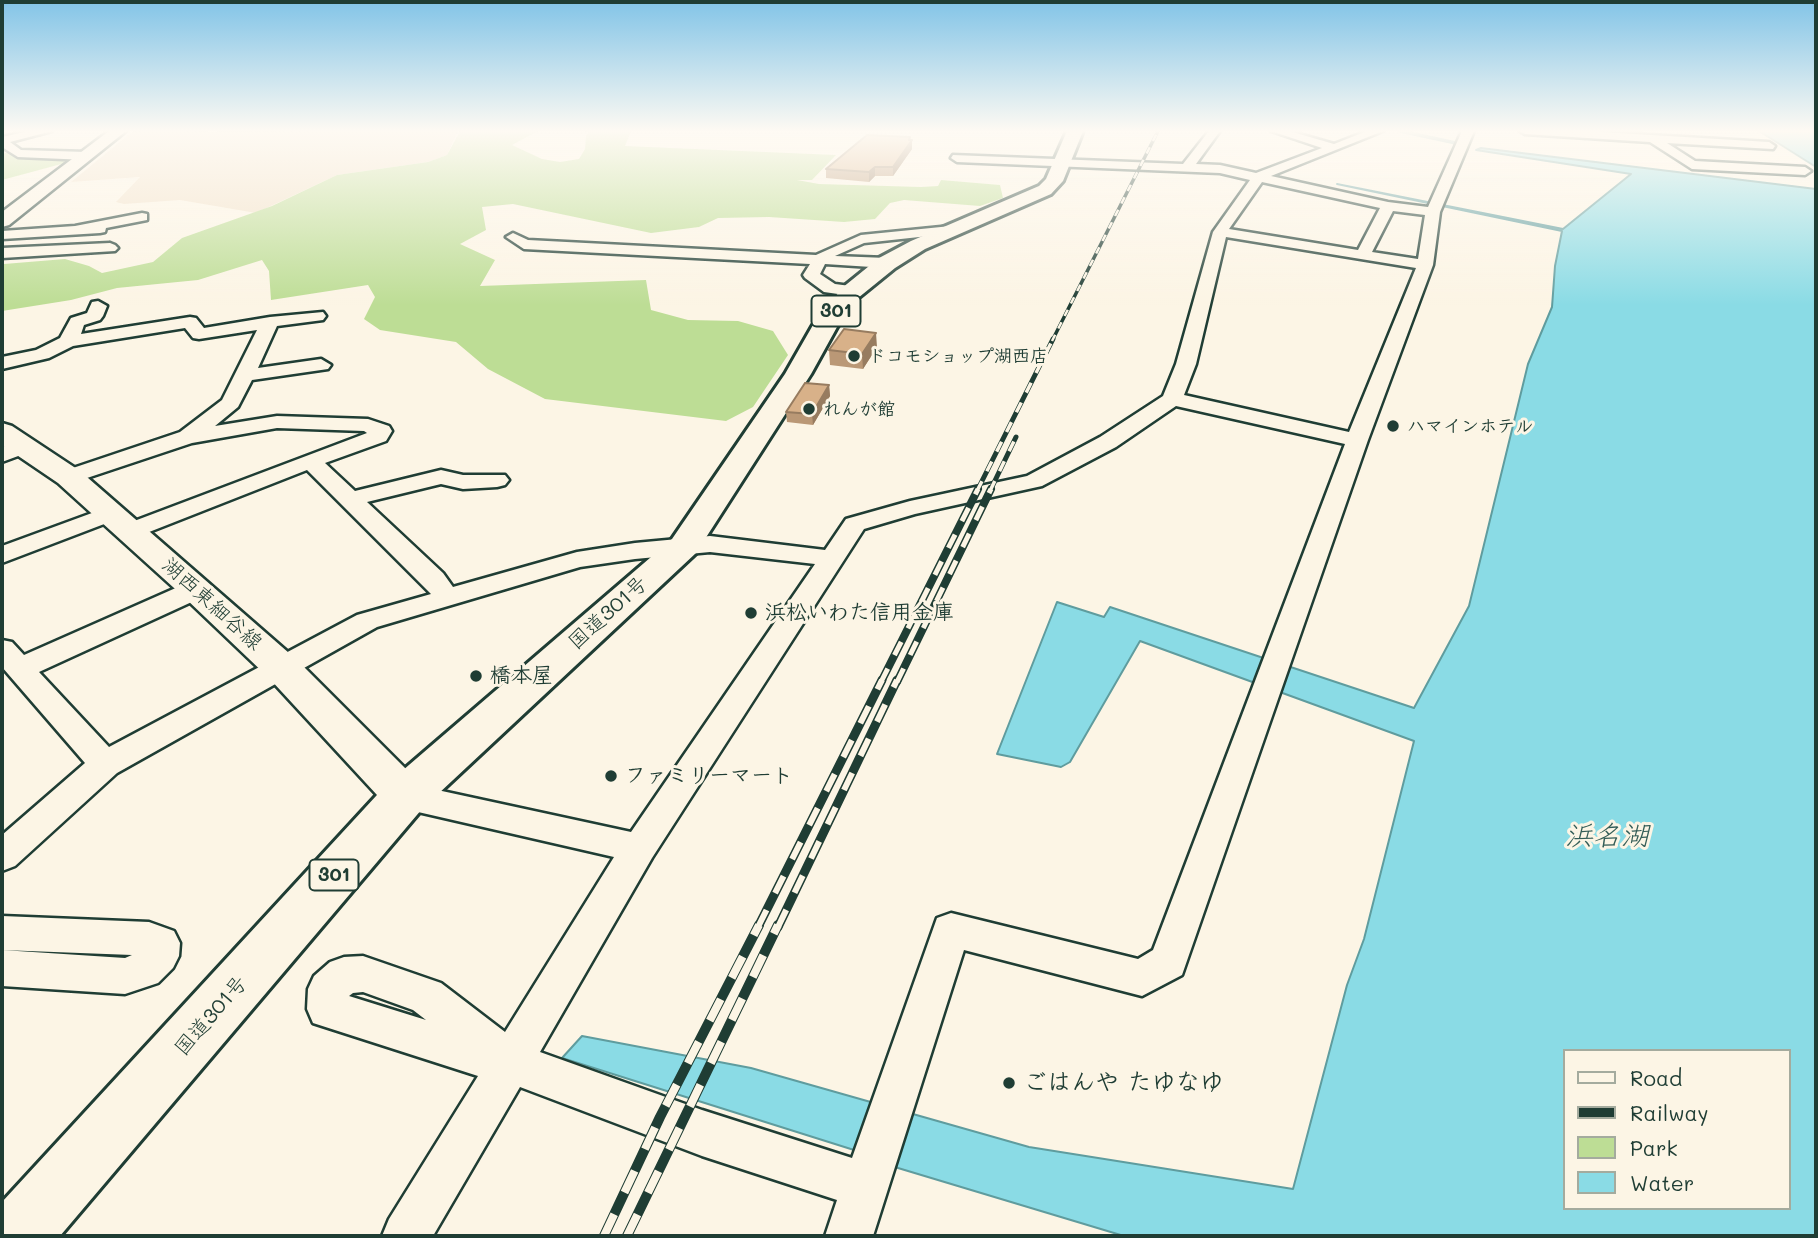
<!DOCTYPE html>
<meta charset="utf-8">
<style>
body{margin:0}
#map{position:relative;width:1818px;height:1238px;overflow:hidden;background:#fcf5e5;font-family:Mali,sans-serif}
canvas{display:block}
.frame{position:absolute;inset:0;border:4px solid #1f3d34;pointer-events:none}
.legend{position:absolute;left:1563px;top:1049px;width:228px;height:161px;box-sizing:border-box;background:#fcf5e5;border:2px solid #a4ab9e;margin:0;padding:9px 12px;list-style:none;font-size:21px;color:#1f3d34}
.legend li{display:flex;align-items:center;gap:14px;height:35px}
.legend b{width:35px;border:2px solid #a4ab9e}
</style>
<div id="map">
<canvas width="1818" height="1238"></canvas>
<div class="frame"></div>
<ul class="legend">
<li><b style="height:9px;background:#fcf5e5"></b>Road</li>
<li><b style="height:9px;background:#1f3d34"></b>Railway</li>
<li><b style="height:19px;background:#bddd95"></b>Park</li>
<li><b style="height:19px;background:#8adbe5"></b>Water</li>
</ul>
</div>
<script>
const c = document.querySelector('canvas').getContext('2d');
c.lineJoin = 'round';
function fill(path, color) { c.fillStyle = color; c.fill(path, 'evenodd'); }
const poly = rows => new Path2D(rows.map(r => 'M' + r).join(''));
function strokePath(path, color, width, dash) { c.strokeStyle = color; c.lineWidth = width; c.lineCap = dash ? 'butt' : 'round'; c.setLineDash(dash || []); c.stroke(path); }
function write(font, color, halo, rows, align = 'center') {
  c.font = font + ' Mali,"Klee One",sans-serif'; c.lineWidth = 6; c.setLineDash([]); c.textBaseline = 'middle'; c.strokeStyle = halo; c.fillStyle = color; for (const [text, x, y, turn = 0] of rows) {
    c.save(); c.translate(x, y); c.rotate((+turn || 0) * Math.PI / 180); c.textAlign = isNaN(turn) ? turn : align; if (halo) c.strokeText(text, 0, 0); c.fillText(text, 0, 0); c.restore();
  }
}
const built = poly([
 [152,131,210,132,458,131,447,155,428,162,337,175,256,213,180,200,124,204,116,202,140,177,71,182,132,132]
]);
const green = poly([
 [460,131,538,131,512,145,542,159,560,162,579,159,585,149,586,136,589,132,585,131,631,131,625,146,836,155,812,180,797,180,819,184,921,187,938,186,941,180,1000,185,1003,198,980,206,904,200,890,203,875,219,844,222,769,217,718,218,699,227,651,233,513,204,482,207,486,230,460,244,495,260,480,286,646,280,651,310,688,320,738,321,773,331,788,355,753,407,726,421,545,399,488,369,456,342,380,330,364,319,375,297,368,285,271,300,269,271,262,260,198,280,117,288,71,300,2,311,2,266,4,264,65,259,89,266,102,273,153,262,182,238,272,206,337,175,428,162,447,155],
 [10,152,63,158,65,163,2,180,2,154]
]);
const water = poly([
 [1759,131,1816,131,1816,167,1759,131],
 [1481,148,1816,189,1816,1236,1124,1236,898,1168,854,1150,562,1058,582,1036,751,1068,1029,1147,1293,1189,1347,985,1364,939,1414,741,1140,641,1070,762,1061,767,997,754,1057,602,1104,617,1110,607,1414,708,1469,606,1528,364,1552,307,1555,266,1562,231,1337,184,1563,229,1631,174,1476,150,1481,148],
 [1564,1051,1788,1051,1788,1208,1564,1208,1564,1051]
]);
const stream = poly([
 [1400,131,1456,143]
]);
const minor = poly([
 [29,131,52,131,10,142,21,150,87,152,93,156,87,160,18,157,2,147,2,137,29,131],
 [1209,131,1220,131,1196,164,1220,165,1256,173,1322,148,1271,131,1289,131,1334,144,1367,131,1383,131,1271,176,1388,202,1428,207,1462,131,1474,131,1440,212,1433,265,1368,440,1182,975,1142,996,964,950,873,1236,825,1236,837,1200,702,1156,520,1087,433,1236,382,1236,389,1219,478,1076,313,1023,307,1009,308,989,314,976,330,962,344,957,363,956,441,983,505,1032,614,857,405,809,393,805,388,796,393,787,405,783,631,832,815,564,710,552,635,559,580,567,377,627,117,773,15,866,2,871,2,835,85,763,2,667,2,640,12,642,24,655,187,583,197,581,207,583,210,589,207,595,39,672,109,747,357,615,431,594,307,470,139,536,130,538,121,536,118,531,121,526,367,433,364,431,277,428,192,443,69,484,61,482,57,477,61,472,180,432,222,400,257,330,199,339,193,338,185,328,73,346,49,358,2,369,2,357,36,350,60,338,71,318,87,313,92,302,98,301,107,306,103,316,100,320,84,325,81,334,190,317,196,318,204,328,270,317,323,312,326,316,323,320,277,326,258,368,321,359,331,365,328,369,252,380,238,407,215,426,277,416,368,419,389,426,392,431,386,441,325,463,355,491,441,470,463,475,505,475,509,480,505,485,497,487,463,489,441,484,367,502,443,573,453,587,577,552,635,543,710,536,825,550,846,519,910,501,1027,476,1100,437,1163,396,1176,364,1213,232,1250,180,1220,173,957,162,951,158,953,155,1183,164,1209,131],
 [1262,182,1380,208,1358,250,1229,229,1262,182],
 [1393,211,1425,215,1418,259,1372,252,1393,211],
 [1226,237,1416,268,1349,432,1184,395,1196,364,1226,237],
 [1176,406,1345,444,1153,950,1138,959,951,913,937,918,852,1158,702,1110,540,1052,652,858,864,529,915,514,1042,486,1116,447,1176,406],
 [363,992,413,1010,426,1020,349,996,353,993,363,992],
 [1520,131,1584,131,1769,142,1775,146,1773,149,1667,143,1695,161,1805,167,1811,171,1805,175,1692,169,1650,142,1525,134,1520,131],
 [142,213,147,214,147,220,106,228,105,232,100,233,2,239,2,231,75,226,142,213],
 [951,226,956,227,958,230,956,233,864,243,835,256,887,258,895,263,887,268,825,264,820,274,835,284,858,287,860,291,858,295,852,296,824,292,805,278,803,275,810,264,524,249,506,237,513,233,528,240,816,255,861,235,951,226],
 [110,243,115,245,118,248,115,251,2,258,2,248,110,243],
 [21,440,29,442,32,447,29,452,2,462,2,447,21,440],
 [111,506,120,508,123,513,120,518,2,563,2,546,111,506],
 [2,916,149,922,174,931,180,943,179,956,173,968,158,983,125,994,2,986,2,950,125,958,132,955,2,950,2,916]
]);
const major = poly([
 [109,131,126,131,9,225,2,227,2,212,109,131],
 [2,423,12,426,80,471,297,660,421,784,427,796,421,808,405,813,389,808,269,678,184,597,58,483,2,445,2,423]
]);
const highway = poly([
 [1067,131,1083,131,1063,181,1051,194,925,249,895,268,858,298,837,327,811,374,696,553,422,809,60,1236,2,1236,2,1202,388,783,672,539,785,374,813,325,842,288,879,258,911,241,1039,186,1046,179,1067,131]
]);
const railFar4 = poly([
 [1052,341,1158,131]
]);
const railFar3 = poly([
 [977,491,1053,339],
 [990,491,1016,437]
]);
const railFar2 = poly([
 [881,682,978,489],
 [897,682,991,489]
]);
const railFar1 = poly([
 [758,927,882,680],
 [778,927,897,680]
]);
const rail = poly([
 [604,1236,660,1117,759,925],
 [627,1236,778,925]
]);
const wall = poly([
 [910,140,912,149,893,176,875,176,869,182,826,178,826,169],
 [877,347,863,369,830,365,829,350],
 [829,385,830,396,813,425,787,422,786,412]
]);
const shadedWall = poly([
 [910,137,910,143,912,140,912,149,893,176,893,167],
 [875,167,875,176,869,182,869,172],
 [876,333,877,347,863,369,862,354],
 [829,385,830,396,813,425,812,414]
]);
const building = poly([
 [867,135,910,137,909,140,912,140,893,167,875,167,869,172,826,169,867,135],
 [844,329,876,333,862,354,829,350,844,329],
 [805,383,829,385,812,414,786,412,805,383]
]);
const markers = [
 [854,356,7,"#1f3d34"],
 [809,409,7,"#1f3d34"],
 [1393,426,7,"#1f3d34"],
 [751,613,7,"#1f3d34"],
 [476,676,7,"#1f3d34"],
 [611,776,7,"#1f3d34"],
 [1009,1083,7,"#1f3d34"]
];
const farPoinames = [
 ["ドコモショップ湖西店",868,356],
 ["れんが館",823,409],
 ["ハマインホテル",1407,426]
];
const shields = [
 [836,311,49],
 [334,875,49]
];
const shieldNames = [
 ["301",836,311],
 ["301",334,875]
];
const streetNames = [
 ["湖西東細谷線",212,604,42],
 ["国道301号",608,613,-42],
 ["国道301号",211,1016,-49]
];
const poiNames = [
 ["浜松いわた信用金庫",765,613],
 ["橋本屋",490,676],
 ["ファミリーマート",625,776]
];
const nearPoinames = [
 ["ごはんや たゆなゆ",1023,1083]
];
const nearWaternames = [
 ["浜名湖",1607,836]
];
fill(built, '#f1e1c9');
fill(green, '#bddd95');
fill(water, '#8adbe5');
strokePath(water, '#5f9c9e', 2);
strokePath(stream, '#5f9c9e', 3.5);
strokePath(minor, '#1f3d34', 5);
strokePath(major, '#1f3d34', 5);
strokePath(highway, '#1f3d34', 6);
fill(minor, '#fcf5e5');
fill(major, '#fcf5e5');
fill(highway, '#fcf5e5');
strokePath(railFar4, '#1f3d34', 3.5);
strokePath(railFar3, '#1f3d34', 5);
strokePath(railFar2, '#1f3d34', 8);
strokePath(railFar1, '#1f3d34', 9);
strokePath(rail, '#1f3d34', 10);
strokePath(railFar4, '#fcf5e5', 2.5, [7]);
strokePath(railFar3, '#fcf5e5', 3.5, [11]);
strokePath(railFar2, '#fcf5e5', 5, [15]);
strokePath(railFar1, '#fcf5e5', 6, [19]);
strokePath(rail, '#fcf5e5', 8, [24]);
fill(wall, '#ba9876');
fill(shadedWall, '#977c60');
fill(building, '#d8b189');
strokePath(building, '#977c60', 2);
const sky = c.createLinearGradient(0, 0, 0, 305);
sky.addColorStop(0, '#82c4e7');
sky.addColorStop(0.43, '#fefaf3');
sky.addColorStop(1, '#fefaf300');
c.fillStyle = sky;
c.fillRect(0, 0, 1818, 305);
for (const [x, y, r, color] of markers) { const dot = new Path2D(); dot.arc(x, y, r, 0, 2 * Math.PI); c.fillStyle = color; c.fill(dot); strokePath(dot, '#fcf5e5', 2.5); }
write('bold 18px', '#1f3d34', '#fcf5e5', farPoinames, 'left');
for (const [x, y, w] of shields) { const box = new Path2D(); box.roundRect(x - w / 2, y - 15.5, w, 31, 5); c.fillStyle = '#fcf5e5'; c.fill(box); strokePath(box, '#1f3d34', 2); }
write('bold 19px', '#1f3d34', null, shieldNames);
write('21px', '#1f3d34', '#fcf5e5', streetNames);
write('bold 21px', '#1f3d34', '#fcf5e5', poiNames, 'left');
write('bold 24px', '#1f3d34', '#fcf5e5', nearPoinames, 'left');
write('italic 28px', '#345d57', '#fcf5e5', nearWaternames);
</script>
